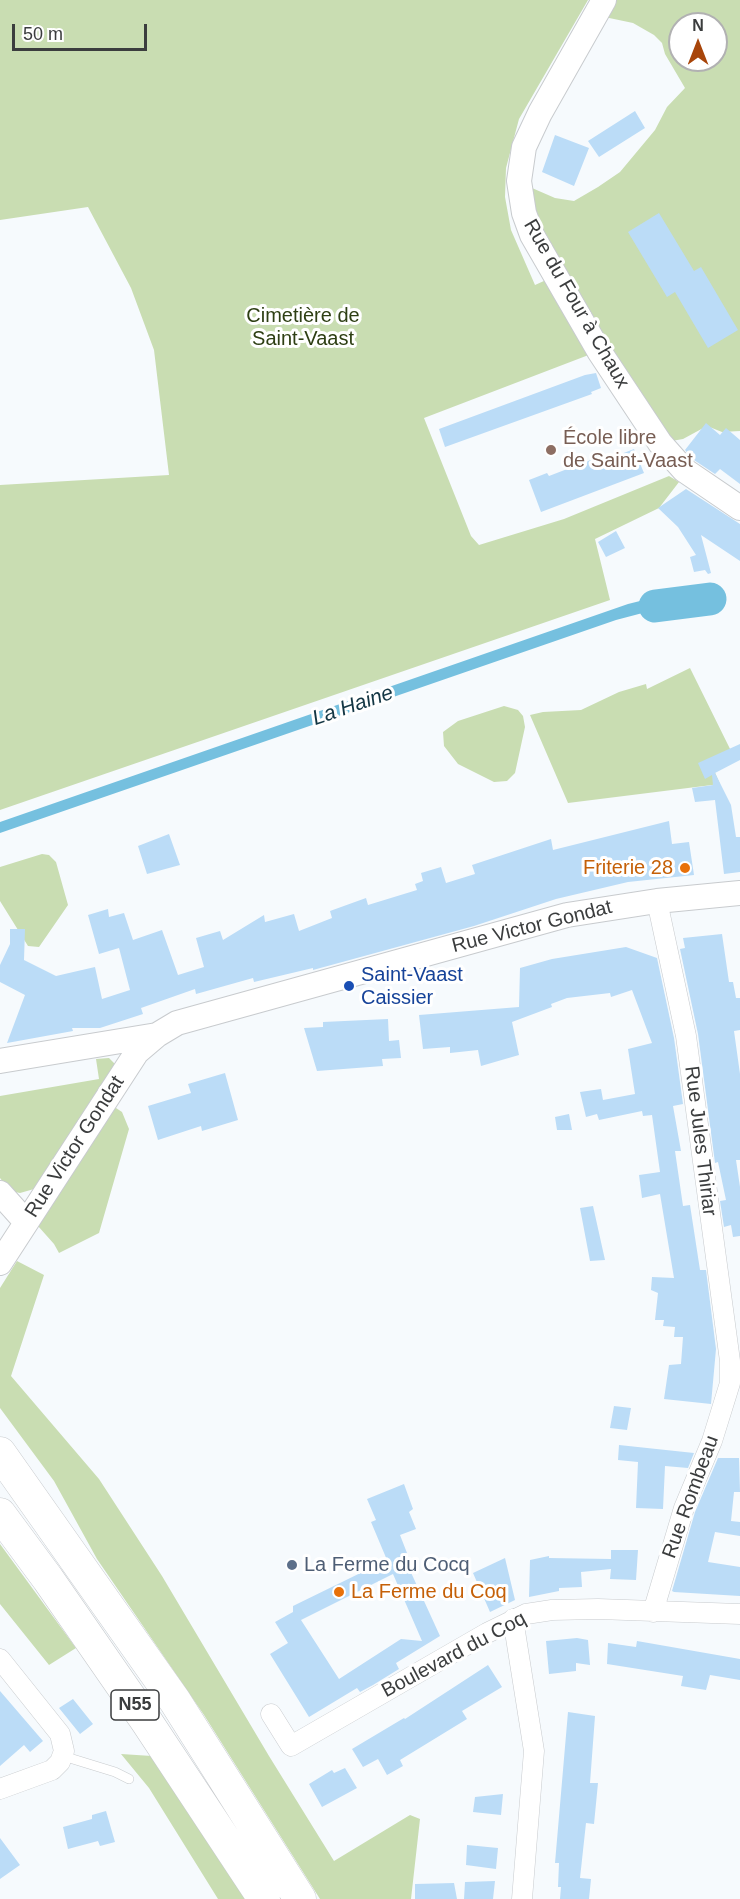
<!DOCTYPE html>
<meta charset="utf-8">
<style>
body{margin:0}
#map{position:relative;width:740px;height:1899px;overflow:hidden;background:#f6fafd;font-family:Arial,sans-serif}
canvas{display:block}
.north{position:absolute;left:668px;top:12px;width:60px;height:60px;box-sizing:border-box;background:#fff;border:2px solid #b1b1b2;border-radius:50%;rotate:0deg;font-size:16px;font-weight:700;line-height:24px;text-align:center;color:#3b3d3e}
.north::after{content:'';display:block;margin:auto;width:21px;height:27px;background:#a8450a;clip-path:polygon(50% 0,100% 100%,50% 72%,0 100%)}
.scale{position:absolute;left:12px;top:24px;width:135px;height:27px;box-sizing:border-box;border:3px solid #3b3d3e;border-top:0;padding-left:8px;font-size:18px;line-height:21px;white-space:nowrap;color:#3b3d3e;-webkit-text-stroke:4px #fff;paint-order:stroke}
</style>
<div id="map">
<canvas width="740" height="1899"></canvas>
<div class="north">N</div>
<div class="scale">50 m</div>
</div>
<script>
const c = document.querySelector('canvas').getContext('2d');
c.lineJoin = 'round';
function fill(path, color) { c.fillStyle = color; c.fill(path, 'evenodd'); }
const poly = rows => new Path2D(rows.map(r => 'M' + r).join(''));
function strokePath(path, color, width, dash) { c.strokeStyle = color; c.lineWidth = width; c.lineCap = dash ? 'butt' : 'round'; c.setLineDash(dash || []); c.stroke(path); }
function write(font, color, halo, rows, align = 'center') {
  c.font = font + ' Arial,sans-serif'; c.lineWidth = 6; c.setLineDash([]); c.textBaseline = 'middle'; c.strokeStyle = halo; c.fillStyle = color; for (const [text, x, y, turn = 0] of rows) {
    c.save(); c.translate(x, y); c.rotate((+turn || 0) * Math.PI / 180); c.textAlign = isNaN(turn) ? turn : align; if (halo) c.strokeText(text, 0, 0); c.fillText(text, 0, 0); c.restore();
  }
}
const green = poly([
 [0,0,588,0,519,119,506,168,505,197,511,230,535,285,555,276,520,193,532,188,555,198,574,201,598,187,620,172,655,130,667,107,685,88,665,54,662,43,654,35,633,23,595,15,604,0,740,0,740,431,722,432,707,426,683,439,660,443,599,351,424,418,471,536,479,545,564,519,669,476,679,482,659,508,595,539,610,600,0,810,0,485,169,475,154,350,131,288,88,207,0,220],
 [680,24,716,24,716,60,680,60],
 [690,668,735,759,713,768,720,784,568,803,530,715,543,712,581,710,619,692,646,684,647,689],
 [504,706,518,710,523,716,525,727,515,773,507,781,494,782,458,764,444,746,443,732,458,721],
 [42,854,49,855,56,862,68,905,39,947,28,946,0,901,0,867],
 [109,1058,116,1065,34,1189,20,1193,10,1191,0,1178,0,1096,99,1079,96,1059],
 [106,1108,116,1108,122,1112,129,1129,99,1233,59,1253,54,1244,38,1226,97,1113],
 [17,1261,44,1275,11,1376,99,1479,162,1576,269,1756,334,1861,410,1815,420,1819,411,1899,320,1899,204,1715,97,1559,54,1481,0,1408,0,1288],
 [0,1544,76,1648,49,1665,0,1604],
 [121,1754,152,1756,246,1899,218,1899,149,1788]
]);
const water = poly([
 [700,594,701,605,654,610,616,620,0,833,0,822,628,604,644,600]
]);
const river = poly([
 [655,606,710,599]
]);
const building = poly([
 [635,111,645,128,599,157,588,141],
 [555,135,589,148,574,186,542,172],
 [659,213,694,271,701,267,738,330,708,348,675,292,667,297,628,232],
 [596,373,601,388,591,392,592,394,445,447,439,429,585,375],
 [706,423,720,435,726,428,740,440,740,484,720,469,715,474,694,460,685,450],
 [634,449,644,473,541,512,529,480,547,473,549,476,601,456,603,461],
 [686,489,740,524,740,561,701,535,711,573,708,574,705,570,694,572,690,557,696,555,678,527,658,508],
 [616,531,625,548,606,557,598,542],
 [740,744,740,760,715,773,731,805,736,837,740,837,740,872,724,874,715,800,695,802,692,788,713,785,712,775,705,779,698,763],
 [669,821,672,844,689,842,694,875,628,882,556,899,474,926,313,970,313,968,254,982,253,978,196,994,195,989,141,1008,143,1014,100,1028,72,1028,73,1031,7,1043,25,995,0,982,0,965,10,944,10,929,25,929,24,960,56,976,95,967,102,999,130,990,119,948,99,954,88,915,108,909,109,917,124,913,133,940,162,930,178,975,204,967,196,938,220,931,223,940,264,915,265,922,294,914,299,931,332,918,330,911,366,898,368,905,417,890,415,884,423,881,421,873,441,867,446,883,475,874,472,865,551,839,553,850],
 [169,834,180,865,147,874,138,846],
 [722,934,729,982,733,982,736,998,740,998,740,1030,734,1031,740,1074,740,1160,736,1160,740,1187,740,1236,733,1237,731,1225,724,1227,720,1201,726,1200,718,1162,715,1163,698,1034,680,949,685,948,683,938],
 [626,947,657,958,674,1038,683,1104,673,1106,681,1151,675,1151,683,1206,690,1205,700,1270,706,1270,716,1349,711,1404,664,1399,669,1365,681,1364,683,1337,674,1337,675,1327,663,1326,664,1320,655,1320,658,1293,651,1290,652,1277,674,1278,660,1194,642,1198,639,1175,660,1172,652,1115,643,1116,642,1111,599,1120,597,1114,586,1117,580,1092,601,1089,603,1100,635,1094,628,1049,652,1043,632,990,611,997,610,993,567,998,551,1004,552,1007,512,1022,519,1055,481,1066,478,1050,450,1053,450,1047,423,1049,419,1015,519,1007,520,968,552,959],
 [388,1019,389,1041,399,1040,401,1058,382,1059,383,1066,317,1071,304,1028,323,1027,323,1022],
 [225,1073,238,1120,202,1131,201,1126,158,1140,148,1106,191,1093,188,1084],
 [569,1114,572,1130,557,1130,555,1117],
 [593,1206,605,1260,590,1261,580,1208],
 [614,1406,631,1408,627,1430,610,1428],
 [619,1445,694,1453,688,1468,665,1466,663,1509,636,1508,638,1462,618,1460],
 [718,1458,739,1458,740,1492,734,1492,731,1521,740,1522,740,1536,715,1532,708,1562,740,1567,740,1596,674,1592,672,1591,695,1512],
 [404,1484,413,1509,409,1512,416,1529,400,1535,407,1553,403,1555,440,1636,396,1663,399,1669,373,1685,360,1692,357,1688,309,1717,270,1654,288,1643,275,1622,293,1612,293,1606,387,1560,371,1522,376,1520,367,1499],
 [393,1574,422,1641,401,1639,339,1679,301,1620],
 [611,1550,638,1550,636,1580,610,1579,611,1569,581,1572,582,1587,559,1588,559,1591,529,1597,530,1560,549,1556,549,1558,611,1559],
 [505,1558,515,1600,490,1612,473,1573],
 [577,1638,588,1640,590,1665,576,1663,576,1671,549,1674,546,1641],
 [637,1641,740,1659,740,1680,710,1675,706,1690,681,1686,683,1676,607,1664,608,1643,636,1647],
 [488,1665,502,1687,462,1711,467,1719,400,1760,403,1766,387,1775,378,1759,363,1767,352,1749,404,1718,405,1719],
 [0,1691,43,1741,30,1752,24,1745,0,1766],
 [73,1699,93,1724,80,1734,59,1708],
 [568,1712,595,1716,590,1783,598,1783,594,1824,586,1823,580,1878,591,1879,589,1899,560,1899,561,1887,558,1887,559,1863,555,1863],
 [345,1768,357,1788,322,1807,309,1784,332,1770,334,1773],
 [503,1794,501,1815,473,1812,475,1797],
 [106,1811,115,1842,100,1846,98,1841,68,1849,63,1827,92,1819,92,1815],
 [0,1838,20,1865,0,1879],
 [467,1845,498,1848,496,1869,466,1865],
 [495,1881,493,1899,464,1899,465,1882],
 [454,1883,457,1899,415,1899,415,1884]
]);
const service = poly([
 [63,1756,115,1772,129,1779]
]);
const minor = poly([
 [653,1612,684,1508,712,1441,730,1383,730,1361,686,1036,657,901],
 [513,1619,534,1751,522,1899],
 [0,1659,60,1734,64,1751,60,1762,52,1770,0,1789],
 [271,1714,291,1746,487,1633,526,1614,552,1610,598,1609,740,1614]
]);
const tertiary = poly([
 [604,0,540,113,524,147,519,181,524,213,532,235,599,351,660,443,684,470,740,508],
 [0,1061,157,1035],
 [0,1193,26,1222],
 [0,1263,137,1052,157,1035,177,1023,567,915,657,901,740,893]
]);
const trunk = poly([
 [0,1453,175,1701,300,1899],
 [0,1514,48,1579,147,1722,264,1899]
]);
const markers = [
 [551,450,6,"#8d6e63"],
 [685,868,6,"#e8710a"],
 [349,986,6,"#1a4fb4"],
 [292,1565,6,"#5c6f8a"],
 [339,1592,6,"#e8710a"]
];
const shields = [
 [135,1705,48]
];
const shieldNames = [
 ["N55",135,1705]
];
const streetNames = [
 ["Rue du Four à Chaux",576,304,60],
 ["Rue Victor Gondat",532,927,-14],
 ["Rue Jules Thiriar",700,1141,83],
 ["Rue Victor Gondat",75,1147,-57],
 ["Rue Rombeau",691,1497,-70],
 ["Boulevard du Coq",454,1655,-28]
];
const parkNames = [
 ["Cimetière de",303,316],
 ["Saint-Vaast",303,339]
];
const educationNames = [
 ["École libre",563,438],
 ["de Saint-Vaast",563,461]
];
const foodNames = [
 ["Friterie 28",673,868],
 ["La Ferme du Coq",351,1592,"left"]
];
const transitNames = [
 ["Saint-Vaast",361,975],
 ["Caissier",361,998]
];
const serviceNames = [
 ["La Ferme du Cocq",304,1565]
];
const waterNames = [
 ["La Haine",353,706,-19]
];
fill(green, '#c9ddb2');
fill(water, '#75c0df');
strokePath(river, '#75c0df', 33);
fill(building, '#bbdcf7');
strokePath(service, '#c8cbce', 10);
strokePath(minor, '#c8cbce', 21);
strokePath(tertiary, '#c8cbce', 26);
strokePath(trunk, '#c8cbce', 33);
strokePath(service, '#fff', 9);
strokePath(minor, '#fff', 20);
strokePath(tertiary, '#fff', 24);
strokePath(trunk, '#fff', 32);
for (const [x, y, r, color] of markers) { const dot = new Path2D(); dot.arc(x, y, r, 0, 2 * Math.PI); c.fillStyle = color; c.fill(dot); strokePath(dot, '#fff', 2); }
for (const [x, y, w] of shields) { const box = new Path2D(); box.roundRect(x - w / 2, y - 15, w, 30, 4.5); c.fillStyle = '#fff'; c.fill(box); strokePath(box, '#3b3d3e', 1.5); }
write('bold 18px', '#3b3d3e', null, shieldNames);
write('20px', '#3b3d3e', '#fff', streetNames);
write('20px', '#2e3f14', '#fff', parkNames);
write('20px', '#785e54', '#fff', educationNames, 'left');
write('20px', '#c56008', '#fff', foodNames, 'right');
write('20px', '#164399', '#fff', transitNames, 'left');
write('20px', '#4e5e75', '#fff', serviceNames, 'left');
write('italic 21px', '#133644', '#fff', waterNames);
</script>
